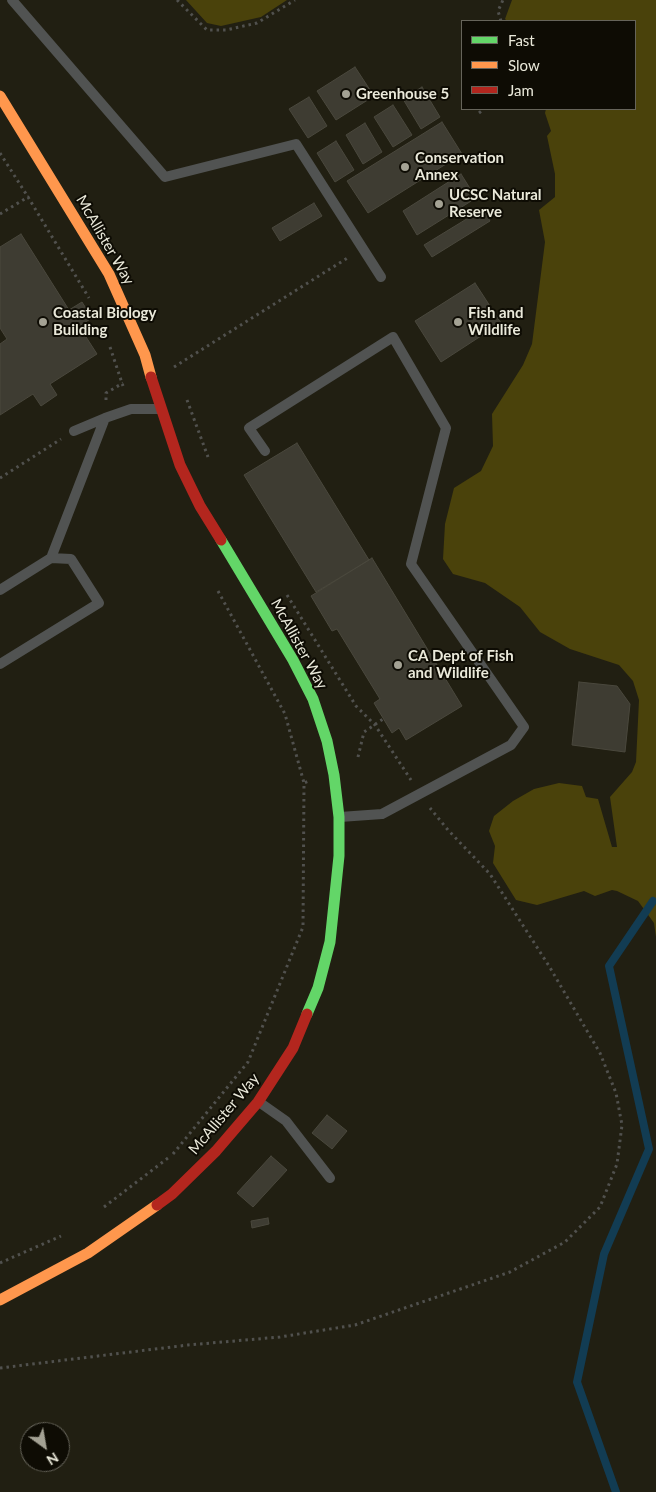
<!DOCTYPE html>
<style>
body{margin:0}
#map{position:relative;width:656px;height:1492px;overflow:hidden;background:#211f12;font-family:Lato,sans-serif}
canvas{display:block}
.legend{position:absolute;left:461px;top:20px;width:175px;height:90px;box-sizing:border-box;background:#0e0c04;border:1px solid #66645a;margin:0;padding:6px 9px;list-style:none;font-size:15px;color:#eae9da}
.legend li{display:flex;align-items:center;gap:10px;height:25px}
.legend b{width:25px;border:1px solid #66645a}
.north{position:absolute;left:20px;top:1422px;width:50px;height:50px;box-sizing:border-box;background:#0e0c04;border:1px solid #66645a;border-radius:50%;rotate:148deg;font-size:14px;font-weight:700;line-height:20px;text-align:center;color:#eae9da}
.north::after{content:'';display:block;margin:auto;width:18px;height:22px;background:#a4a294;clip-path:polygon(50% 0,100% 100%,50% 72%,0 100%)}
</style>
<div id="map">
<canvas width="656" height="1492"></canvas>
<ul class="legend">
<li><b style="height:6px;background:#63d668"></b>Fast</li>
<li><b style="height:6px;background:#ff974d"></b>Slow</li>
<li><b style="height:6px;background:#b3261e"></b>Jam</li>
</ul>
<div class="north">N</div>
</div>
<script>
const c = document.querySelector('canvas').getContext('2d');
c.lineJoin = 'round';
function fill(path, color) { c.fillStyle = color; c.fill(path, 'evenodd'); }
const poly = rows => new Path2D(rows.map(r => 'M' + r).join(''));
function strokePath(path, color, width, dash) { c.strokeStyle = color; c.lineWidth = width; c.lineCap = dash ? 'butt' : 'round'; c.setLineDash(dash || []); c.stroke(path); }
function write(font, color, halo, rows, align = 'center') {
  c.font = font + ' Lato,sans-serif'; c.lineWidth = 4; c.setLineDash([]); c.textBaseline = 'middle'; c.strokeStyle = halo; c.fillStyle = color; for (const [text, x, y, turn = 0] of rows) {
    c.save(); c.translate(x, y); c.rotate((+turn || 0) * Math.PI / 180); c.textAlign = isNaN(turn) ? turn : align; if (halo) c.strokeText(text, 0, 0); c.fillText(text, 0, 0); c.restore();
  }
}
const green = poly([
 [186,0,287,0,261,17,221,26,207,23],
 [512,0,656,0,656,937,654,923,638,901,617,891,612,890,595,896,584,891,537,905,516,900,493,863,495,846,489,831,494,816,513,801,534,789,559,783,582,786,586,797,598,799,612,847,617,847,610,797,632,772,636,762,639,700,633,681,619,665,570,649,540,632,520,607,485,583,453,574,443,559,445,524,454,488,481,471,493,446,492,414,523,365,532,344,545,242,539,210,555,197,555,174,547,136,551,131,545,113,546,109,635,109,635,21,507,21,505,19]
]);
const stream = poly([
 [616,1492,577,1382,604,1254,649,1149,609,966,653,901]
]);
const building = poly([
 [355,67,374,96,336,120,317,91,355,67],
 [422,87,440,117,421,129,403,99,422,87],
 [309,97,327,126,308,138,289,109,309,97],
 [393,105,412,135,393,147,374,117,393,105],
 [442,122,462,154,368,213,347,181,442,122],
 [365,123,382,152,363,164,346,135,365,123],
 [336,141,354,170,335,182,317,153,336,141],
 [461,174,476,198,417,235,403,211,461,174],
 [314,203,322,216,280,241,272,228,314,203],
 [483,209,490,221,432,257,424,245,483,209],
 [21,234,69,310,82,302,92,318,79,326,97,354,50,384,57,395,41,406,33,394,0,415,0,344,7,339,0,328,0,247,21,234],
 [475,283,501,323,441,362,415,321,475,283],
 [297,443,369,560,316,592,244,475,297,443],
 [372,558,462,706,406,740,399,728,392,733,374,703,380,699,337,629,332,631,311,596,372,558],
 [579,682,617,686,630,704,625,752,572,745,579,682],
 [327,1115,347,1131,332,1149,312,1133,327,1115],
 [271,1156,287,1170,253,1207,237,1193,271,1156],
 [268,1218,269,1224,252,1228,251,1221,268,1218]
]);
const path = poly([
 [177,0,207,30,226,30,257,23,295,0],
 [501,21,498,11,503,0],
 [479,113,484,109],
 [0,153,28,197],
 [0,214,28,197,89,298],
 [110,347,123,386],
 [174,367,349,257],
 [106,400,106,393,123,383],
 [187,400,208,457],
 [0,478,61,439],
 [218,591,285,714,304,783],
 [287,595,356,706,375,725,411,780],
 [358,757,364,732,383,719],
 [173,1154,248,1062,303,927,304,783,309,781],
 [104,1207,168,1158],
 [0,1263,61,1236],
 [0,1368,188,1345,280,1337,355,1325,510,1272,565,1242,600,1207,617,1164,622,1125,616,1093,600,1053,549,966,490,874,448,830,430,808]
]);
const lane = poly([
 [12,0,165,177,296,144,381,277],
 [74,431,105,418],
 [265,451,249,428,393,337,446,428,411,564,524,727,511,745,382,814,340,817],
 [0,590,51,558,105,418,131,409,159,409],
 [0,664,99,603,71,559,51,558],
 [259,1102,286,1121,330,1178]
]);
const fast = poly([
 [221,540,293,660,313,699,327,741,334,775,339,817,339,856,330,942,318,988,307,1014]
]);
const slow = poly([
 [0,96,109,274,145,355,151,377],
 [0,1300,88,1253,157,1205]
]);
const jam = poly([
 [151,377,180,465,200,506,221,540],
 [157,1205,172,1194,216,1151,258,1102,293,1048,307,1014]
]);
const markers = [
 [346,94,5,"#a4a294"],
 [405,167,5,"#a4a294"],
 [439,204,5,"#a4a294"],
 [43,322,5,"#a4a294"],
 [458,322,5,"#a4a294"],
 [398,665,5,"#a4a294"]
];
const poiNames = [
 ["Greenhouse 5",356,94],
 ["Conservation",415,158],
 ["Annex",415,175],
 ["UCSC Natural",449,195],
 ["Reserve",449,212],
 ["Coastal Biology",53,313],
 ["Building",53,330],
 ["Fish and",468,313],
 ["Wildlife",468,330],
 ["CA Dept of Fish",408,656],
 ["and Wildlife",408,673]
];
const streetNames = [
 ["McAllister Way",105,240,60],
 ["McAllister Way",299,644,61],
 ["McAllister Way",224,1114,-50]
];
fill(green, '#4a420b');
strokePath(stream, '#123c53', 8);
fill(building, '#3e3c32');
strokePath(building, '#4a483d', 1);
strokePath(path, '#51514e', 3, [2.5, 4]);
strokePath(lane, '#515352', 10);
strokePath(fast, '#63d668', 11);
strokePath(slow, '#ff974d', 11);
strokePath(jam, '#b3261e', 11);
for (const [x, y, r, color] of markers) { const dot = new Path2D(); dot.arc(x, y, r, 0, 2 * Math.PI); c.fillStyle = color; c.fill(dot); strokePath(dot, '#0e0c04', 2); }
write('bold 15px', '#eae9da', '#0e0c04', poiNames, 'left');
write('15px', '#eae9da', '#0e0c04', streetNames);
</script>
